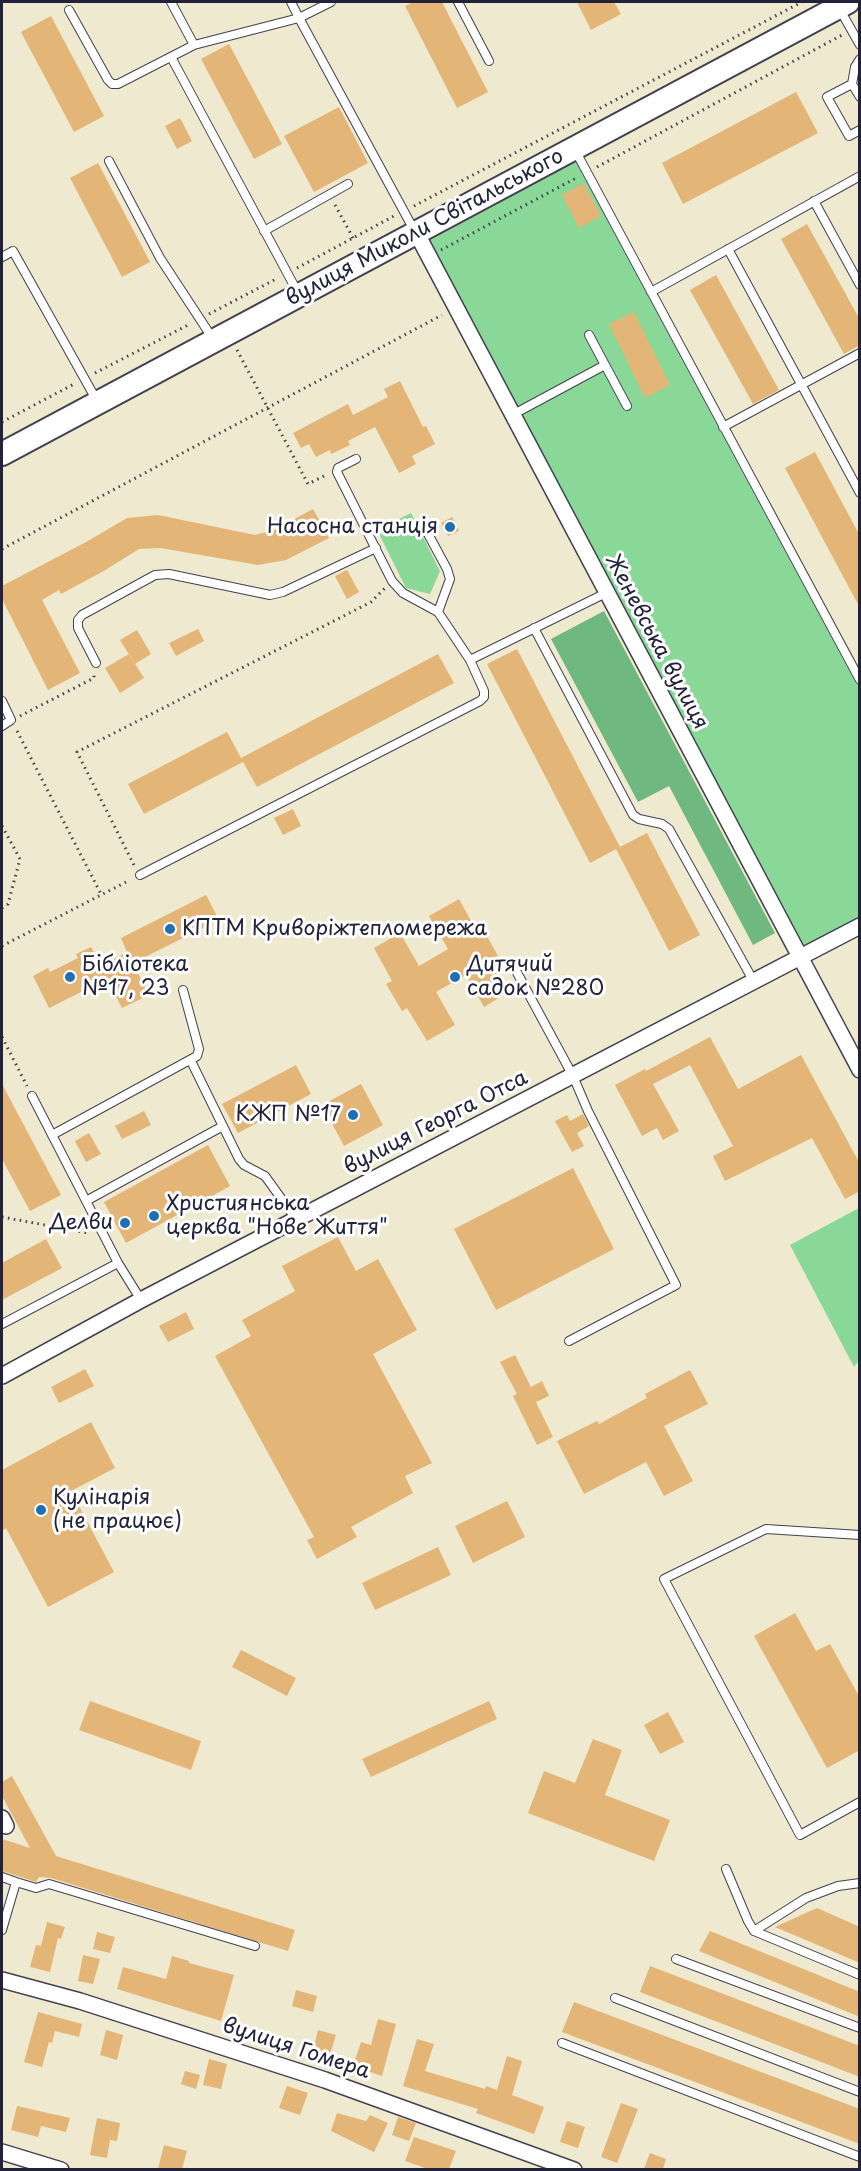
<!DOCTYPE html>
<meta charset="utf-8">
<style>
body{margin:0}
#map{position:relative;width:861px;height:2171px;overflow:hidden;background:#eee9cf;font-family:"Playpen Sans",sans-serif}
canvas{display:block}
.frame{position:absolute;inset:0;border:3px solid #22223b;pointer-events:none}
</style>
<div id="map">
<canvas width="861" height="2171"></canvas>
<div class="frame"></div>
</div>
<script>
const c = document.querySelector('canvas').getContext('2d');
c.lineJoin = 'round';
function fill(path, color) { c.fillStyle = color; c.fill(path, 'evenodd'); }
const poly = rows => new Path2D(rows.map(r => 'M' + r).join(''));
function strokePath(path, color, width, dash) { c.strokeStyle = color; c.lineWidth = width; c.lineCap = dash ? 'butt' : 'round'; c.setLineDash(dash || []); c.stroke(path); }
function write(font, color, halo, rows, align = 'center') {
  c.font = font + ' "Playpen Sans",sans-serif'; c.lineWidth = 6; c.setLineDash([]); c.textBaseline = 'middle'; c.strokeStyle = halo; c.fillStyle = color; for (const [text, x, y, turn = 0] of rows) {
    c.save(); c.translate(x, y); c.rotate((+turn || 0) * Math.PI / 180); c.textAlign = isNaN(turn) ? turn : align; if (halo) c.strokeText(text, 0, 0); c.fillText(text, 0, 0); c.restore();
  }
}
const green = poly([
 [580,159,859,680,859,926,800,958,423,244],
 [411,513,440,571,430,594,406,588,377,530],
 [859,1208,860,1359,854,1367,790,1245]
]);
const forest = poly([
 [604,611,775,933,753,945,669,786,638,802,551,639]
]);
const building = poly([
 [414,2,442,2,488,92,457,108,405,6],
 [577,2,614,2,621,14,591,30],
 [51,16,104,116,74,132,21,32],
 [229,44,282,144,254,159,201,59],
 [796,92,818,133,683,204,662,163],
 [339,107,368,163,314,192,284,136],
 [180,118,192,141,177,149,165,126],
 [98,163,150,262,122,277,70,178],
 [584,183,601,216,579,228,562,195],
 [807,224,860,320,860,345,844,354,781,239],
 [716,275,779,390,753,404,690,290],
 [634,312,670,385,645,398,609,324],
 [400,381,423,427,426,426,435,444,412,456,416,464,399,473,375,427,348,441,350,445,331,454,330,450,316,457,309,444,301,448,293,433,348,404,353,415,388,397,384,389],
 [815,452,860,536,860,608,785,468],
 [313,509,329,538,286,560,258,565,161,548,139,549,102,572,61,594,59,590,42,600,80,673,48,690,2,599,2,586,86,542,127,518,158,515,255,535,274,530],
 [452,517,459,531,448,536,441,523],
 [347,570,359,592,347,599,335,576],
 [198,629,204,641,176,656,169,643],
 [137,630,151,654,135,664,120,640],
 [517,649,620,847,590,863,487,664],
 [129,654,144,678,120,693,105,668],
 [438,654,454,683,257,787,243,762,144,814,128,784,227,732,241,758],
 [293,809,301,826,283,835,274,818],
 [647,833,700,935,669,951,616,849],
 [206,895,219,920,133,963,149,995,122,1008,107,979,49,1008,33,976,48,968,50,972,78,958,76,954,91,947,101,965,127,952,121,938],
 [459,899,476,930,482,927,498,956,492,959,510,991,484,1007,466,975,436,992,455,1025,427,1041,407,1008,402,1011,386,984,392,981,374,948,400,933,419,966,448,949,429,916],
 [710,1037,738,1089,801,1055,860,1164,860,1191,845,1199,812,1138,725,1181,713,1156,733,1146,690,1065,653,1084,679,1131,663,1140,657,1128,642,1136,615,1085,645,1069,646,1071],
 [296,1065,311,1094,238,1133,222,1104],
 [2,1084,61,1195,30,1211,2,1159],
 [361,1084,383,1125,344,1146,322,1105],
 [144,1111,151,1125,122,1139,115,1126],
 [583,1114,589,1126,577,1133,584,1146,572,1152,555,1121,567,1115,570,1121],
 [89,1133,101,1154,86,1162,75,1141],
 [208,1145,230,1186,126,1243,104,1202],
 [573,1168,614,1249,496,1310,454,1229],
 [338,1237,356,1271,378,1259,417,1330,373,1354,432,1463,405,1476,413,1493,351,1527,357,1537,317,1559,307,1540,314,1537,215,1356,251,1336,242,1320,295,1291,282,1266],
 [46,1239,62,1268,2,1300,2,1263],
 [186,1312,194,1329,168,1342,159,1326],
 [515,1355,531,1387,542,1381,549,1396,536,1402,553,1437,537,1445,513,1396,517,1394,500,1362],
 [85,1369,94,1386,59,1403,51,1387],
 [690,1370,708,1404,664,1426,693,1481,664,1496,646,1462,584,1494,557,1441,597,1421,599,1424,647,1398,645,1394],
 [91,1422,115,1468,71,1491,114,1572,48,1607,6,1528,2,1531,2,1470],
 [507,1501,525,1537,473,1563,455,1526],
 [438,1547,451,1575,375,1610,362,1583],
 [795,1613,816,1651,830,1644,860,1698,860,1750,827,1768,754,1636],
 [241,1650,296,1678,287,1696,232,1667],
 [90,1701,201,1741,191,1770,79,1730],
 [489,1701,497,1719,371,1777,362,1759],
 [668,1712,684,1742,660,1754,644,1725],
 [593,1739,622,1750,605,1795,670,1820,654,1861,528,1813,544,1771,575,1783],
 [12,1776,56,1856,295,1930,288,1951,51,1878,39,1877,36,1882,2,1871,2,1839,30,1848,2,1796,2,1782],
 [817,1908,860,1927,860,1963,775,1927],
 [47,1922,65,1927,61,1939,58,1938,50,1972,30,1967,36,1945,41,1946],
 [710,1931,860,1992,860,2017,699,1951],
 [97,1932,115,1937,110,1953,93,1949],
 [83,1955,100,1959,93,1984,78,1981],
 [172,1956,189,1961,189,1963,234,1975,221,2021,117,1989,123,1967,166,1979],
 [650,1966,860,2046,860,2077,640,1992],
 [296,1990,317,1996,313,2012,292,2006],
 [574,2002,860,2109,860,2144,562,2032],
 [38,2012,82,2024,79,2037,55,2031,52,2043,49,2042,42,2067,24,2062],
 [378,2019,396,2024,382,2076,353,2066,361,2042,371,2045],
 [106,2030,123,2035,117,2060,100,2055],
 [318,2030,336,2035,330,2054,313,2050],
 [417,2039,434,2044,425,2071,485,2089,486,2086,497,2090,507,2056,522,2061,512,2095,544,2107,534,2134,476,2113,478,2109,403,2086],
 [209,2059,227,2064,221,2089,203,2085],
 [185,2071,200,2075,196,2089,181,2084],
 [287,2086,308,2093,300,2115,279,2108],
 [621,2103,638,2109,617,2163,601,2157],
 [17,2106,70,2118,66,2132,41,2126,38,2137,11,2130],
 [337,2113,366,2121,370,2115,388,2123,374,2152,331,2131],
 [398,2117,416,2123,409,2141,392,2135],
 [97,2118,120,2123,117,2141,110,2140,107,2158,90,2155],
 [567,2121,585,2127,578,2148,560,2142],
 [414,2137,456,2151,449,2169,428,2169,405,2161],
 [164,2145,187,2151,182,2169,158,2169],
 [650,2153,666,2159,663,2169,644,2169]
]);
const path = poly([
 [597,167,842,35],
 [335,205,353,238],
 [414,206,802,2],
 [441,250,578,177],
 [297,268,394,216],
 [209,314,278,278],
 [237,350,308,484,328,474],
 [95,373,190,324],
 [2,422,76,383],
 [2,549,442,315],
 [20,716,94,678,94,674],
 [17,731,101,894],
 [2,826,20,859,8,904,2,908],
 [134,865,77,752,371,602,385,588],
 [2,946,130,880],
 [2,1037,27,1086],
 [2,1217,88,1233]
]);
const lane = poly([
 [291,2,299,18,331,2],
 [458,2,489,61],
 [839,8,860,45],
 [69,10,108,80,112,84,118,84,194,45,171,2],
 [194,45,299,18,414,230],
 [171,57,298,293],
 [860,59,855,67,852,84,860,97],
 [852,84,827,97,849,136,860,130],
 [575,150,860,680],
 [109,161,160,258,213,339],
 [814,201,860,285],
 [264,231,348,184],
 [728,249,860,493],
 [2,257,13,251,97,401],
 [651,292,860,176],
 [589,335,627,406],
 [512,415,605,365],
 [723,427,860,353],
 [356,459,338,468,337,472,392,581,403,593,438,612,470,660],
 [427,532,447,569,450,579,438,612],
 [534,628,633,815,639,819,662,824,669,829,754,982],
 [96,663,78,628,78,620,82,615,155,575,169,574,270,595,283,592,376,548],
 [2,701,11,720,2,726],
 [140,875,480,701,484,697,484,691,470,660,606,593],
 [514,967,573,1076,588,1111,676,1285,569,1341],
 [191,1061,239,1159,244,1165,265,1176,296,1219],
 [32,1096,118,1263,141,1300],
 [52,1135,197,1056,199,1049,183,990],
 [86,1201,223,1126],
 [2,1324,118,1263],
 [860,1535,766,1529,664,1579,800,1835,860,1802],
 [726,1869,748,1921,754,1931,860,1975],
 [2,1877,16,1882],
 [2,1930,16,1882,36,1888,49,1884,255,1946],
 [754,1931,806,1898,838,1886,860,1883],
 [676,1959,860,2028],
 [615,1998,860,2092],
 [562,2043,860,2157]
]);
const street = poly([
 [416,232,860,1070],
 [2,1376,141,1300,860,926],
 [2,1818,6,1826],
 [2,1980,80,2001,325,2080,574,2170],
 [2,2152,61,2170]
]);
const secondary = poly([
 [2,454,848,2]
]);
const markers = [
 [450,527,6,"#1f6fb2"],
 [170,929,6,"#1f6fb2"],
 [70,977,6,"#1f6fb2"],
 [455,977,6,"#1f6fb2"],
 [353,1115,6,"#1f6fb2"],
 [154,1216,6,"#1f6fb2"],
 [125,1223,6,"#1f6fb2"],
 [41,1510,6,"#1f6fb2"]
];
const streetNames = [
 ["вулиця Миколи Світальського",425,228,-28],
 ["Женевська вулиця",656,642,62],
 ["вулиця Георга Отса",436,1123,-27],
 ["вулиця Гомера",296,2049,18]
];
const poiNames = [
 ["Насосна станція",438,527,"right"],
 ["КПТМ Криворіжтепломережа",182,929],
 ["Бібліотека",82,965],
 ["№17, 23",82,989],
 ["Дитячий",467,965],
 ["садок №280",467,989],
 ["КЖП №17",341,1115,"right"],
 ["Християнська",166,1204],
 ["церква \"Нове Життя\"",166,1228],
 ["Делви",113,1223,"right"],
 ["Кулінарія",53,1498],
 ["(не працює)",53,1522]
];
fill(green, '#8ad897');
fill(forest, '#6fb880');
fill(building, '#e3b677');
strokePath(lane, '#414051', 10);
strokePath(street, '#414051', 18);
strokePath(secondary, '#414051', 26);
strokePath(path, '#414051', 3, [1.5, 4.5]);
strokePath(lane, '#fff', 8);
strokePath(street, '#fff', 15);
strokePath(secondary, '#fff', 22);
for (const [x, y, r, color] of markers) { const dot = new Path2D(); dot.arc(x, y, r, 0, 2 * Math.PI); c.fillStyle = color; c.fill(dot); strokePath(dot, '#fff', 2); }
write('21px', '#22223b', '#fff', streetNames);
write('21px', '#22223b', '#fff', poiNames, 'left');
</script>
